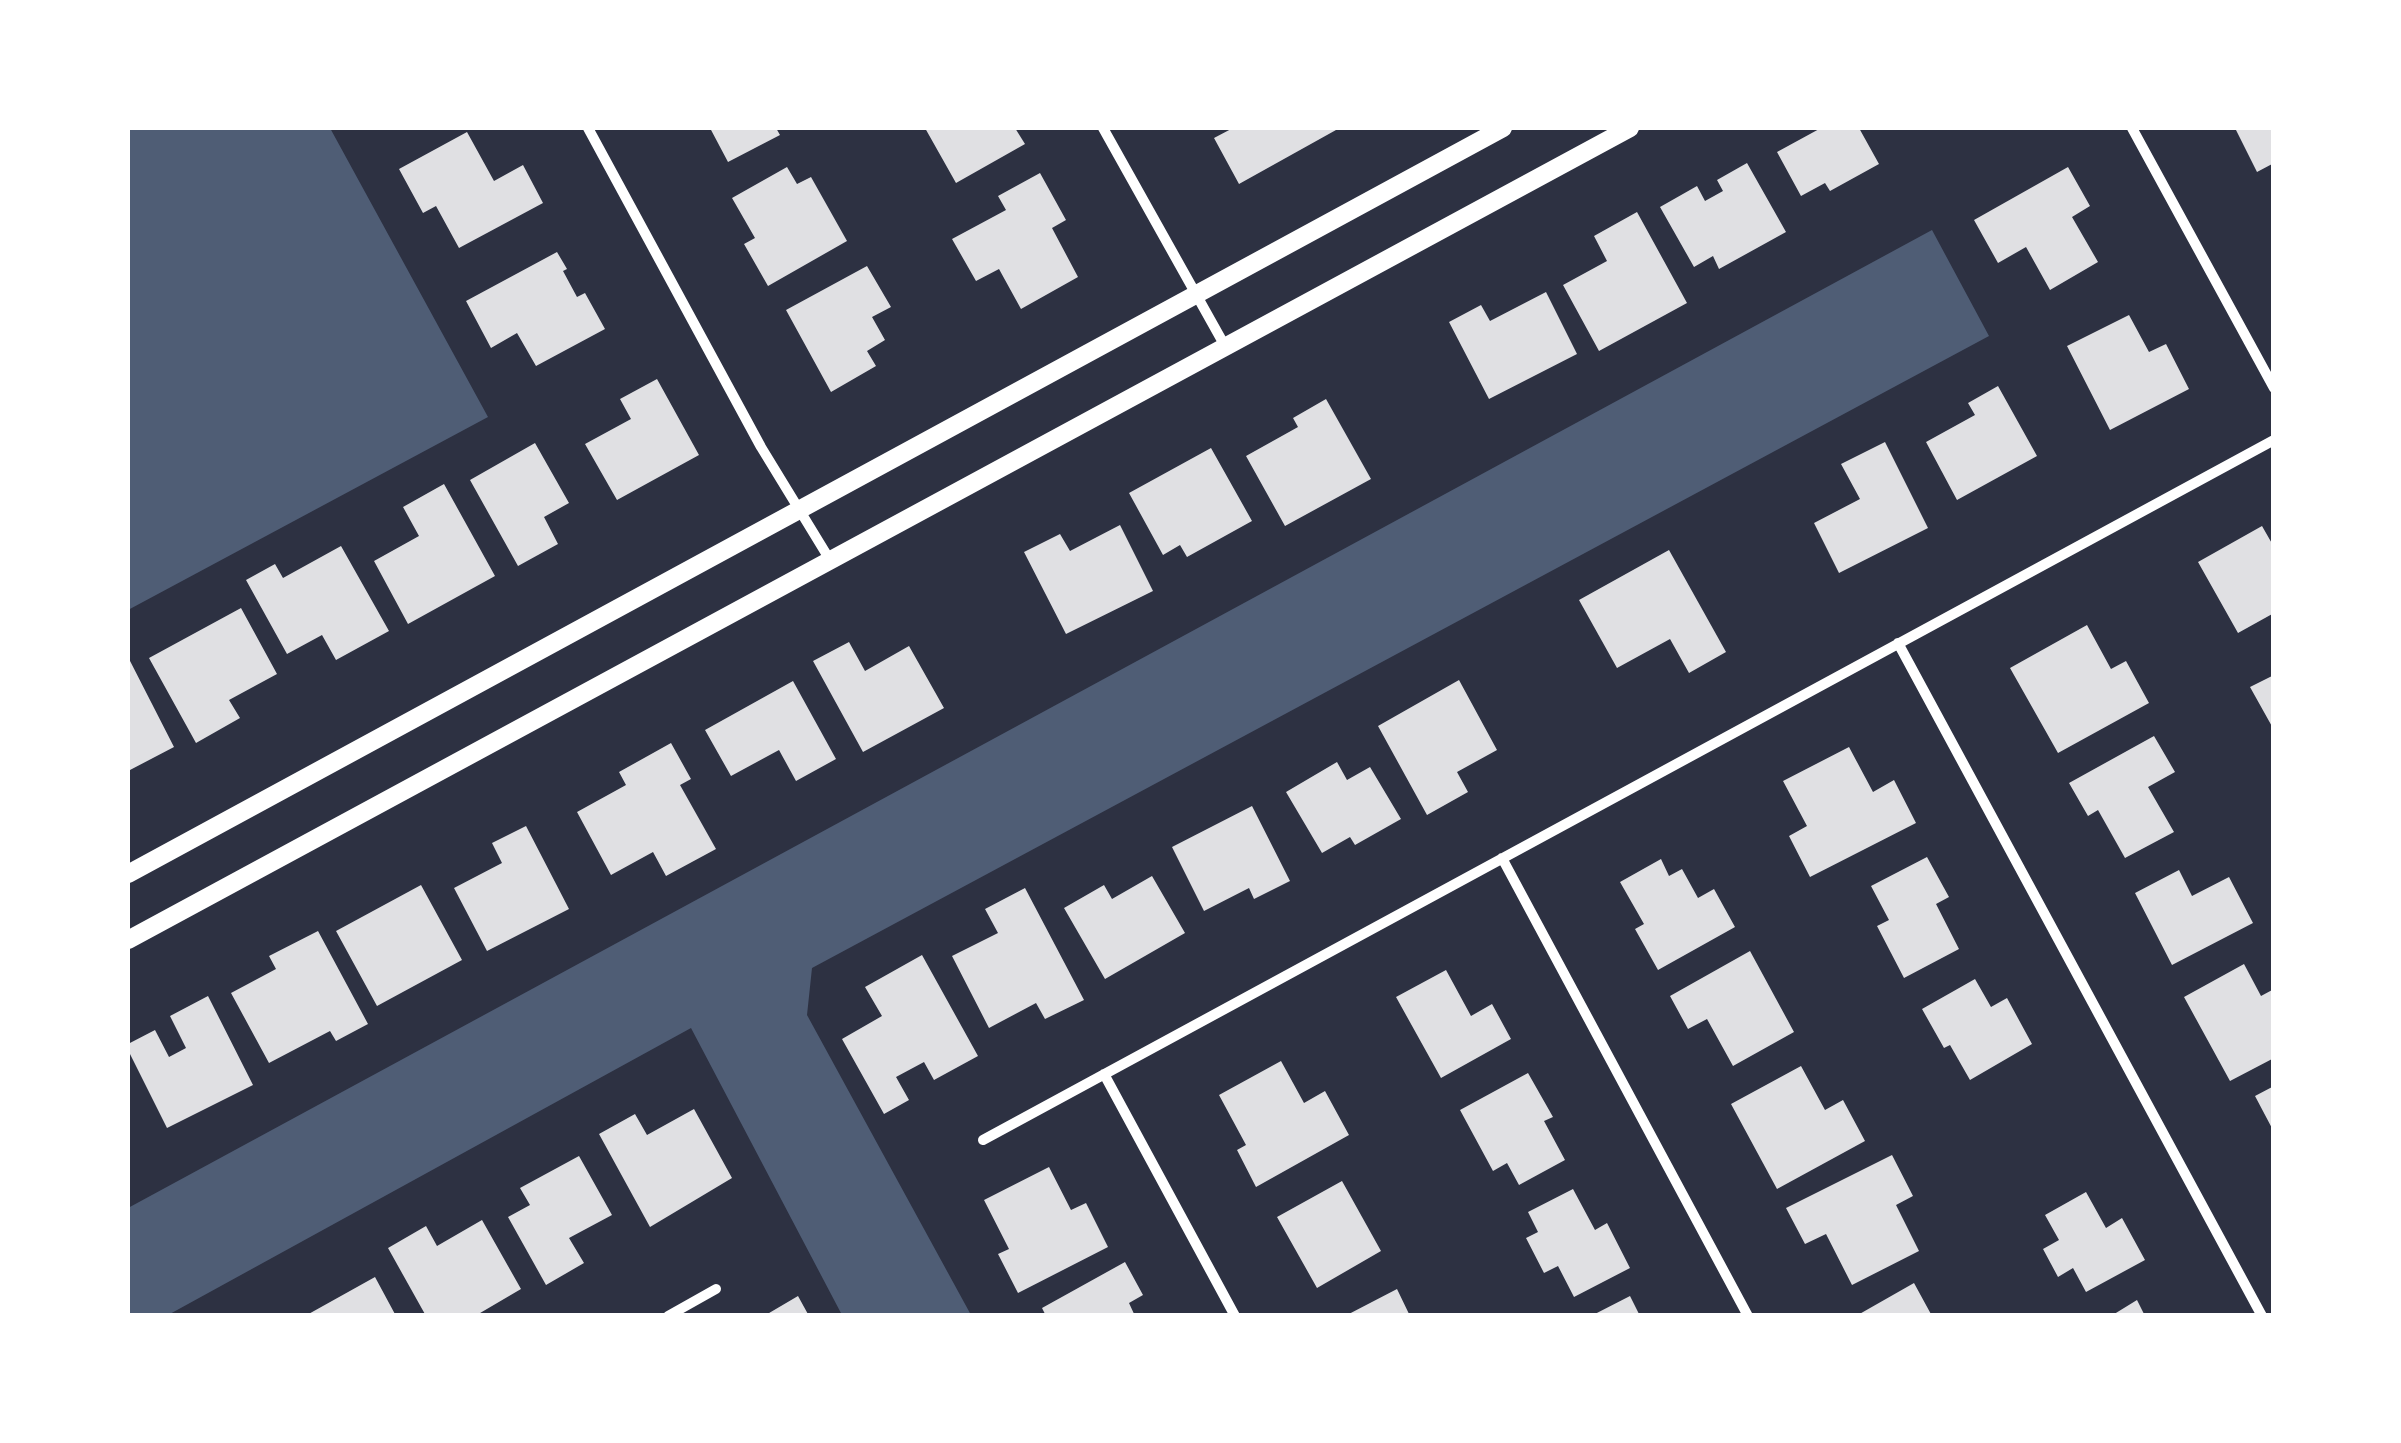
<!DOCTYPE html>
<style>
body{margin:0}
#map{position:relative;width:2401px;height:1443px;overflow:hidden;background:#2d3142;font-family:"Public Sans",sans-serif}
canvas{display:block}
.frame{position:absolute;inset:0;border:130px solid #fff;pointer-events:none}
</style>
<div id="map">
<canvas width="2401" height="1443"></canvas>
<div class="frame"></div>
</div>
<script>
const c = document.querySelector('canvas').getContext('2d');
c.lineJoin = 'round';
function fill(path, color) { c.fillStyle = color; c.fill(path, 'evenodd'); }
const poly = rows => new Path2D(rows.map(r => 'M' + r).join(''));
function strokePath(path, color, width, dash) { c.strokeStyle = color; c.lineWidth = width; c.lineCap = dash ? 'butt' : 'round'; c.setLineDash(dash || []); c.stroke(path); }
const water = poly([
 [128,128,330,128,488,417,128,610],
 [1932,230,1989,336,812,968,807,1015,971,1315,842,1315,691,1028,168,1315,128,1315,128,1208]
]);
const building = poly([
 [710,128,776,128,780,135,728,162],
 [925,128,1015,128,1025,144,956,183],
 [1233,128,1334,128,1336,130,1239,184,1214,138],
 [1821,128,1859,128,1879,164,1830,191,1825,183,1801,196,1777,152],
 [2235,128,2274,128,2274,163,2257,172],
 [467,132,494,181,523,165,543,203,459,248,436,206,423,213,399,169],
 [1747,163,1786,232,1719,269,1713,256,1694,267,1660,207,1697,186,1705,201,1723,191,1717,180],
 [787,167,797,184,811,177,847,241,768,286,744,244,755,238,732,198],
 [2068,167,2090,206,2072,217,2098,262,2050,290,2026,247,1998,263,1974,220],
 [1040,173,1066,220,1052,228,1078,277,1021,309,999,269,976,281,952,239,1006,210,998,196],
 [1637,212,1687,303,1599,351,1563,285,1607,261,1594,236],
 [557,252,567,269,563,271,577,297,585,293,605,329,536,366,517,333,491,348,466,301],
 [867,266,891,307,872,317,885,340,867,351,876,366,831,392,786,310],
 [1546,292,1577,354,1489,399,1449,322,1481,305,1490,321],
 [2129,315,2149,352,2166,344,2189,389,2110,430,2067,346],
 [657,379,699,455,617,500,585,444,631,419,620,399],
 [1998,386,2037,456,1957,500,1926,442,1975,415,1968,403],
 [1326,399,1371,479,1285,526,1246,456,1298,427,1293,418],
 [1885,442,1928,528,1839,573,1814,523,1860,499,1841,464],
 [535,443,569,503,544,517,558,544,518,566,470,480],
 [1211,448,1252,521,1187,557,1180,545,1163,555,1129,493],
 [444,484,495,576,408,624,374,561,419,536,403,507],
 [1120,525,1153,591,1066,634,1024,552,1060,534,1070,551],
 [2262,526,2274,547,2274,613,2238,633,2198,562],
 [341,546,389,631,336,660,322,635,287,654,246,580,275,564,283,578],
 [1669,550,1726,652,1689,673,1670,639,1617,668,1579,600],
 [241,608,277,674,229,700,240,718,196,743,149,658],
 [2087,625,2111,669,2126,661,2149,703,2058,753,2010,668],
 [849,642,865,671,909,646,944,708,863,752,813,661],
 [128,657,174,747,130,770,128,766],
 [2274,675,2274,730,2250,687],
 [1459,680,1497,750,1457,772,1468,792,1427,815,1378,726],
 [793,681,836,759,796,781,779,750,731,776,705,730],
 [2154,736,2175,772,2148,787,2174,832,2125,858,2098,810,2088,816,2069,783],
 [671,743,691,779,680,785,716,849,666,876,653,852,611,875,577,812,626,785,619,772],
 [1849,747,1873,792,1894,780,1916,823,1810,877,1789,836,1807,826,1783,781],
 [1337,762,1347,780,1370,767,1401,819,1355,845,1350,837,1322,853,1286,792],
 [1252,806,1290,881,1254,899,1249,888,1204,911,1172,847],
 [526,826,569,909,487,951,454,888,502,863,492,843],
 [1927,857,1949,897,1936,904,1959,949,1904,978,1877,926,1889,920,1871,886],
 [1661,859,1669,876,1682,869,1698,898,1714,889,1735,927,1658,970,1635,929,1644,924,1620,882],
 [2179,870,2192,896,2229,877,2253,923,2172,965,2135,893],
 [1152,876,1185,933,1105,979,1064,908,1104,885,1112,899],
 [421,885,462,960,377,1006,336,931],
 [1025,888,1084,1000,1045,1019,1036,1003,989,1028,952,956,998,933,985,909],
 [318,931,368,1024,336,1041,330,1031,269,1063,231,993,276,969,269,956],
 [1750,951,1794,1032,1733,1066,1707,1019,1688,1029,1670,996],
 [922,955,978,1056,934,1080,924,1062,896,1077,909,1100,884,1114,842,1039,882,1016,865,987],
 [2244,964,2261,996,2274,989,2274,1058,2230,1081,2184,997],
 [1446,970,1471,1016,1492,1004,1511,1039,1441,1078,1396,997],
 [1975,979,1991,1007,2007,998,2032,1044,1970,1080,1950,1045,1944,1048,1922,1009],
 [208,996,253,1085,167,1128,128,1050,128,1044,155,1030,169,1057,186,1048,170,1016],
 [1281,1061,1304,1103,1325,1091,1349,1135,1256,1187,1237,1150,1246,1145,1219,1095],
 [1801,1066,1825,1110,1843,1100,1865,1141,1777,1189,1731,1104],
 [1528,1073,1553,1117,1544,1121,1565,1160,1519,1185,1507,1163,1493,1171,1460,1110],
 [2274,1086,2274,1132,2255,1096],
 [694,1109,732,1178,650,1227,599,1134,635,1114,647,1135],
 [1892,1155,1913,1196,1896,1205,1919,1251,1852,1285,1826,1234,1805,1244,1786,1208],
 [579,1156,612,1215,569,1238,584,1263,546,1285,508,1217,530,1205,520,1188],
 [1049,1167,1071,1210,1086,1203,1108,1247,1018,1293,998,1254,1009,1249,984,1200],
 [1342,1181,1381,1251,1317,1288,1277,1217],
 [1573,1189,1595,1230,1607,1223,1630,1268,1574,1297,1558,1266,1544,1273,1526,1238,1538,1232,1528,1212],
 [2086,1192,2106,1228,2122,1218,2145,1260,2086,1292,2073,1268,2058,1277,2043,1249,2059,1240,2045,1215],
 [482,1220,521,1289,475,1316,426,1316,388,1248,426,1226,437,1246],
 [1125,1262,1143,1295,1129,1303,1135,1316,1046,1316,1042,1308],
 [375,1277,396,1316,305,1316],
 [1914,1283,1932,1316,1856,1316],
 [1397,1289,1410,1316,1345,1316],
 [798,1296,809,1316,764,1316],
 [1630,1296,1640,1316,1591,1316],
 [2137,1300,2145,1316,2111,1316]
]);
const minor = poly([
 [588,128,761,447,830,560],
 [1103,128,1225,346],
 [2132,128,2274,388],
 [1898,643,2262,1316],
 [1502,858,1748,1316],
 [1104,1074,1235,1316],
 [983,1140,2274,440],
 [668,1316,716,1289]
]);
const tertiary = poly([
 [128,874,1503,128],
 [128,940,1630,128]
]);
fill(water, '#4f5d75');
fill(building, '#e0e0e3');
strokePath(minor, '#fff', 10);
strokePath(tertiary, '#fff', 18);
</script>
